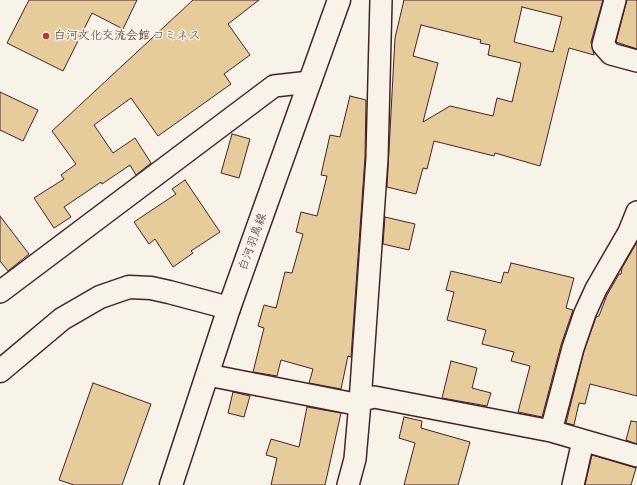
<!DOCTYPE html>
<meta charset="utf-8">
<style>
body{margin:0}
canvas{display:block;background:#f7f3e8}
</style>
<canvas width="637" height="485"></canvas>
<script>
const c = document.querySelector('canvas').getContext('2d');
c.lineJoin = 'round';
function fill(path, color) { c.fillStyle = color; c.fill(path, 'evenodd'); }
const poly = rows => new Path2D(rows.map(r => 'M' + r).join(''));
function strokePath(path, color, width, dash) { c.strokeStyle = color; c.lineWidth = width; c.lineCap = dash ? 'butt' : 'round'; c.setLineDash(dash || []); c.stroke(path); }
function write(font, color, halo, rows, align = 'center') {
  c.font = font + ' Pangolin,"Klee One",sans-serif'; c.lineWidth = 3; c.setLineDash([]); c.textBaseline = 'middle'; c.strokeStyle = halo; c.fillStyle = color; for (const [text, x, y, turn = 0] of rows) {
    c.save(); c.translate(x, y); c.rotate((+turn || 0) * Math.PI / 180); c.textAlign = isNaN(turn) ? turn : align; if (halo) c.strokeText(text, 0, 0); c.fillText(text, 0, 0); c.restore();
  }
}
const building = poly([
 [29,0,137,0,123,29,92,13,63,71,7,43,29,0],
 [193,0,259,0,228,24,250,55,224,74,231,84,158,136,131,98,94,125,113,153,135,138,151,163,136,175,130,165,102,184,101,182,64,207,71,217,54,228,34,198,64,179,61,175,76,164,52,131,193,0],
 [404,0,603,0,591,42,594,55,569,48,540,166,495,153,494,156,434,141,427,169,423,168,416,194,387,187,395,38,404,0],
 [522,7,562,17,553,52,514,42,522,7],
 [421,25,481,40,480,43,490,45,488,55,521,63,512,102,497,98,493,116,450,106,423,122,438,63,413,56,421,25],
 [627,0,637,0,637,49,616,42,627,0],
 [0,92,38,110,23,141,0,130,0,92],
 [350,96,366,100,365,157,351,357,348,356,341,389,309,383,313,369,281,360,277,376,253,372,264,328,258,326,264,305,276,308,285,272,292,273,303,234,296,232,301,212,317,216,327,176,321,175,330,135,340,137,350,96],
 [232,134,250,139,239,178,221,173,232,134],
 [185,180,220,232,191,251,193,253,173,267,155,239,149,244,134,222,176,194,172,189,185,180],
 [0,216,29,254,8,271,0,261,0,216],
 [385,217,415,224,409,250,383,244,385,217],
 [637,242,637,396,590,384,585,404,579,403,574,425,566,423,584,351,596,317,599,316,607,295,619,274,621,274,622,268,637,242],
 [511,263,574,278,566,308,573,310,561,345,542,417,518,412,530,366,511,361,514,352,482,344,486,330,447,320,454,292,446,290,451,271,501,283,504,272,508,273,511,263],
 [451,361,477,368,472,388,491,393,487,406,442,398,451,361],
 [93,383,151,404,122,485,74,485,59,480,93,383],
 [233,392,250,396,244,417,228,413,233,392],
 [307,407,341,413,325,485,271,485,277,458,266,455,271,439,299,447,307,407],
 [404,417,422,421,421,428,470,442,458,485,404,485,415,443,399,438,404,417],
 [631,421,637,422,637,444,626,440,631,421],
 [592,455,636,468,631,485,585,485,592,455]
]);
const street = poly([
 [615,0,603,45,611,54,637,61],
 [0,292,274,86,310,82],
 [208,375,350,403,374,397,551,431,637,456],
 [551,431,573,348,585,313,596,289,629,232,637,212],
 [348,485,355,459,360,402,377,158,381,0],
 [573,485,583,441]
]);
const secondary = poly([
 [0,371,62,319,100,297,129,287,151,288,169,292,229,308]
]);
const primary = poly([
 [171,485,229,308,339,0]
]);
const markers = [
 [46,36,4,"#c8321e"]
];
const poiNames = [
 ["白河文化交流会館 コミネス",54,36]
];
const streetNames = [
 ["白河羽鳥線",253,242,-70]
];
fill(building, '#e6cb9b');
strokePath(building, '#4a1f2b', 1);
strokePath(street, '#4a1f2b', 24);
strokePath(secondary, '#4a1f2b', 25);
strokePath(primary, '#4a1f2b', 25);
strokePath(street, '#f7f3e8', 21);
strokePath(secondary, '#f7f3e8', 22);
strokePath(primary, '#f7f3e8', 22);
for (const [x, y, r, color] of markers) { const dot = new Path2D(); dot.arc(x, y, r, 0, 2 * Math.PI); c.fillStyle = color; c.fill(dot); strokePath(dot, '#f7f3e8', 1.5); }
write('12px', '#4a1f2b', '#f7f3e8', poiNames, 'left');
write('12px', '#4a1f2b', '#f7f3e8', streetNames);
</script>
